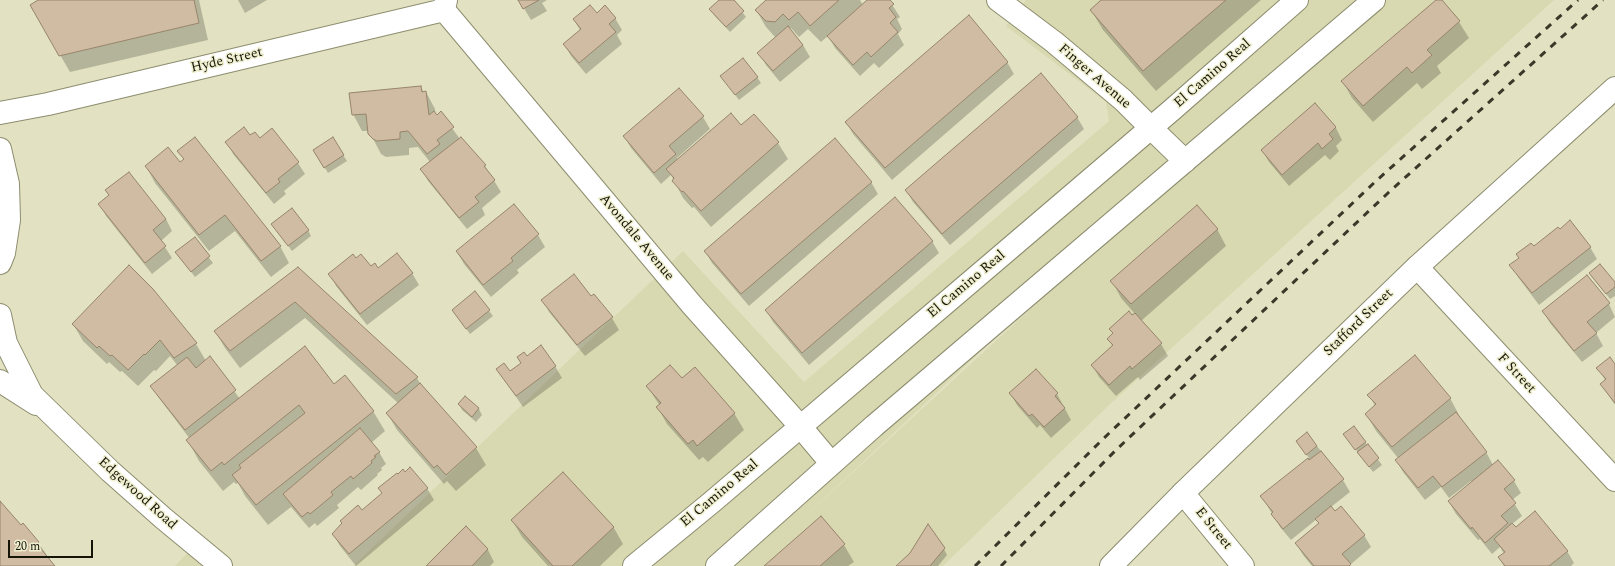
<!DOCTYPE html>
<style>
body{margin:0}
#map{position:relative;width:1615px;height:566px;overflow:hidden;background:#e2e2c2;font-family:Spectral,serif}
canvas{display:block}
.scale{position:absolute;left:8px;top:540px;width:85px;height:18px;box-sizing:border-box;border:2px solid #151409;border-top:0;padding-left:5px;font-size:12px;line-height:14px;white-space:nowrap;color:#151409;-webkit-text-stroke:3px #efefcf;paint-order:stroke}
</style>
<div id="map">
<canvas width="1615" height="566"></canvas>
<div class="scale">20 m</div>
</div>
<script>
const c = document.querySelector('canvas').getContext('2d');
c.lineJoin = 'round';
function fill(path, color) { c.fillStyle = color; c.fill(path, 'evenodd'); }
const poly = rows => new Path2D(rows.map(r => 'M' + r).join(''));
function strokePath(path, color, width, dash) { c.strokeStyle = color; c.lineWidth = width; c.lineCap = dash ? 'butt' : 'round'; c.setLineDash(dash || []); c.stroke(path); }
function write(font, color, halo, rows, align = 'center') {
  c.font = font + ' Spectral,serif'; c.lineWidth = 3; c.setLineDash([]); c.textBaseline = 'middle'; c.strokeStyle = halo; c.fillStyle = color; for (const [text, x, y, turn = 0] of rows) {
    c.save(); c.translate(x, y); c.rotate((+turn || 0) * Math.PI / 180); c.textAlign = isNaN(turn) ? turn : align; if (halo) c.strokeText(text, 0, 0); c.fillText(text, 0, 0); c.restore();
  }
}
const built = poly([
 [1026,0,1363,0,1250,99,798,523,1366,0,1554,0,1108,406,943,566,353,566,683,251,804,382,1109,121,1106,102,1006,26],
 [192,548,213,566,175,566]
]);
const shadow = poly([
 [40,0,199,0,208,40,70,72,31,5],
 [238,0,267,0,245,13],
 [519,0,547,0,542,3,547,11,531,20],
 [721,0,733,0,746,17,730,32,714,15,710,9],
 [768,0,860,0,863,5,868,0,889,0,900,17,897,19,902,29,898,34,904,45,879,68,874,63,860,76,835,48,828,36,821,42,808,29,799,37,791,28,790,29,803,45,810,57,780,82,766,65,759,53,776,38,766,27,756,10],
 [1103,0,1261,0,1156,91,1103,30,1091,10],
 [1437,0,1441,0,1459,22,1469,38,1437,66,1441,73,1422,89,1417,83,1373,122,1352,98,1343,82],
 [597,14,615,18,622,30,617,35,622,44,586,74,571,56,564,44,580,30,574,20],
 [1007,62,1014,74,892,180,853,134,846,122],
 [722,77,757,77,761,83,739,100],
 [421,87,424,93,426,92,435,109,436,117,441,113,460,139,461,138,485,166,501,192,482,208,485,215,467,229,428,181,422,170,430,162,418,147,409,148,409,155,386,157,381,154,369,131,362,131,353,114],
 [679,89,703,117,710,129,677,158,678,160,741,126,754,115,778,143,788,159,711,227,694,207,692,208,683,198,671,175,661,184,631,148,624,136],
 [1315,104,1336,128,1342,140,1336,146,1339,151,1330,160,1325,155,1289,186,1269,162,1262,150],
 [1077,117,1084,129,950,245,913,202,906,190],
 [250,137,260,140,298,163,305,174,284,191,286,194,274,204,233,154,227,142],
 [332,138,347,161,328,173,318,156],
 [179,151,280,246,289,263,271,277,235,231,209,251,155,183,146,166,180,164,184,160],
 [871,182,878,194,749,306,712,263,705,251],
 [100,204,166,219,172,231,161,241,172,258,152,274,106,216],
 [514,205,538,235,545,247,517,270,519,273,491,297,464,264,457,252],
 [272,224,308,230,311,236,292,251],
 [1217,229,1226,246,1141,321,1161,344,1168,356,1140,380,1138,377,1116,396,1099,377,1092,365,1113,347,1108,339,1114,334,1111,329,1135,314,1121,298,1112,281],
 [194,238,213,263,195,277,176,252],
 [932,241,939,253,809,365,773,322,766,310],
 [1590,247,1597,259,1539,305,1518,277,1511,265,1533,248],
 [356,259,371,268,412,273,419,285,367,325,336,286,330,274],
 [298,268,417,378,422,387,476,448,486,465,456,491,447,481,444,484,397,430,387,413,398,403,305,318,240,368,225,348,215,331],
 [1587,276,1609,304,1615,317,1596,333,1603,346,1582,362,1550,323,1543,311],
 [1594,279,1615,284,1615,296,1610,299],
 [594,295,612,318,619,330,585,356,549,312,543,300,591,297],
 [453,311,489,311,493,316,470,334],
 [73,324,196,344,206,361,210,358,240,399,334,385,373,411,385,431,371,443,379,452,386,464,381,468,382,470,377,474,378,475,361,490,358,487,337,505,339,508,317,526,315,523,309,528,291,507,268,525,245,496,238,483,236,484,234,482,223,491,199,461,188,441,190,439,159,398,152,386,178,366,170,356,156,371,154,370,138,386,122,371,120,372,109,362,107,364,83,341],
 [527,357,555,366,562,378,523,407,497,369,510,372,522,364],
 [1615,365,1615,405,1601,384,1605,380,1598,368],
 [682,380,734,413,744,430,708,462,703,457,699,460,667,424,658,408,660,406,647,386],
 [1010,393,1057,394,1071,420,1051,438,1040,425,1037,428,1017,405],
 [1369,395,1450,398,1459,415,1458,416,1486,452,1493,465,1514,481,1521,493,1512,500,1522,516,1512,524,1516,529,1567,551,1574,563,1571,566,1504,566,1499,558,1504,554,1500,547,1492,554,1480,539,1478,540,1456,514,1449,502,1472,482,1471,481,1449,498,1441,487,1425,500,1403,472,1396,460,1398,458,1376,431,1366,414,1375,406],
 [465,397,479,409,482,415,476,422,462,410,459,404],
 [1344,434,1365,442,1382,465,1373,472],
 [1297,441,1317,446,1343,480,1350,492,1331,507,1364,535,1371,547,1350,565,1351,566,1312,566,1303,555,1296,543,1319,524,1317,519,1291,540,1280,527,1262,497,1309,458],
 [563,473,614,528,623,544,600,566,548,566,522,537,512,520],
 [427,488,434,500,356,566,340,546,333,534,362,512],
 [0,502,20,526,38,542,54,566,0,566],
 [466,528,488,550,494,562,490,566,428,566],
 [844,545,854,562,848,566,765,566],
 [944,549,947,555,938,566,897,566,911,553]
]);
const building = poly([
 [38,0,194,0,199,23,59,56,30,5,38,0],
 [518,0,539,0,523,9,518,0],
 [719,0,734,0,744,11,726,27,709,9,719,0],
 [766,0,839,0,810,26,798,12,789,20,783,14,775,22,766,21,755,10,766,0],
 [867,0,890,0,894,4,889,8,896,17,890,23,898,32,871,57,867,52,853,65,827,36,867,0],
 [1101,0,1226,0,1143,71,1090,10,1101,0],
 [1436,0,1442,0,1460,21,1427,50,1432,55,1412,73,1407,67,1363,106,1341,81,1436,0],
 [590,5,597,13,605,5,616,18,609,24,616,32,579,63,563,44,581,29,573,19,590,5],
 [969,15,1008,62,885,168,845,122,969,15],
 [788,26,803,45,773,71,757,53,788,26],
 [743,58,758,77,735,95,720,76,743,58],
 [1041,73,1078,117,942,234,905,190,1041,73],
 [421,86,422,92,426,91,429,115,434,111,437,115,441,111,454,127,437,140,440,144,427,154,408,131,400,132,400,139,377,141,373,139,368,134,366,114,352,115,349,93,421,86],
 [679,88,704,116,669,146,676,154,654,173,623,136,679,88],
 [1315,103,1336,127,1329,134,1333,139,1322,149,1318,143,1282,175,1261,150,1315,103],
 [731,113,741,125,754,114,779,142,701,211,683,191,682,192,672,181,674,178,666,169,731,113],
 [244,127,250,135,255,132,260,138,272,128,299,162,278,179,280,182,266,193,225,142,244,127],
 [195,137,281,246,261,261,225,215,199,235,145,166,168,147,180,162,184,159,177,151,195,137],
 [333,137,344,155,324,168,313,150,333,137],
 [461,137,486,165,484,166,495,180,475,197,479,202,459,218,420,169,461,137],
 [835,138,872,182,741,294,704,251,835,138],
 [129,172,166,219,153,230,166,246,145,263,98,204,109,195,105,190,129,172],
 [895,197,933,241,802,353,765,310,895,197],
 [514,204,539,234,511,258,513,261,483,285,456,251,514,204],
 [1197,205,1218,229,1131,304,1110,281,1197,205],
 [292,208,309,230,288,246,271,224,292,208],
 [1570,220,1591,247,1532,293,1509,265,1519,258,1516,254,1531,243,1534,246,1558,227,1560,229,1570,220],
 [195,237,210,256,191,272,175,252,195,237],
 [397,253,413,273,360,314,328,274,353,254,356,258,361,254,371,266,375,263,378,268,397,253],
 [1600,264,1615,282,1615,287,1606,294,1589,273,1600,264],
 [129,265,153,289,197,343,174,358,160,340,145,355,144,354,128,370,112,355,110,356,99,346,97,348,72,324,129,265],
 [298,267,418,377,396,394,295,302,230,351,214,331,298,267],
 [574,274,591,296,594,294,613,317,577,345,541,300,574,274],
 [1587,275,1610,303,1587,322,1597,333,1574,351,1542,311,1587,275],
 [475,291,490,310,466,329,452,310,475,291],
 [1129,311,1132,315,1135,313,1162,343,1132,369,1130,366,1109,385,1091,365,1113,345,1107,339,1113,333,1109,329,1129,311],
 [541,345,556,366,516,396,496,369,504,363,510,371,521,363,517,357,524,352,527,356,541,345],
 [305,346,334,384,345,375,374,411,256,505,232,475,241,468,239,465,305,413,299,405,224,465,222,462,211,471,186,440,305,346],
 [1415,355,1451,398,1392,447,1365,414,1376,404,1367,395,1415,355],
 [210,356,236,390,185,430,150,386,187,357,196,368,210,356],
 [1610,357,1615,364,1615,403,1600,384,1606,379,1596,368,1610,357],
 [670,365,682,378,695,367,735,413,697,446,693,440,688,444,656,407,661,403,646,386,670,365],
 [1036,369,1058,393,1055,396,1065,408,1044,427,1032,414,1029,416,1009,393,1036,369],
 [420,383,477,447,446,475,437,465,434,468,386,413,420,383],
 [465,396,479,408,472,417,458,404,465,396],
 [1456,412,1487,452,1442,487,1433,476,1418,488,1395,460,1456,412],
 [1354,426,1366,442,1355,450,1343,434,1354,426],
 [360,428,380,452,374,456,376,457,371,461,372,463,353,479,351,476,331,492,333,495,315,510,310,514,308,512,302,517,283,494,360,428],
 [1307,432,1317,446,1306,455,1296,441,1307,432],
 [1368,444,1379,458,1369,467,1357,452,1368,444],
 [1321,451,1344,479,1283,529,1271,514,1273,512,1260,496,1308,458,1309,460,1321,451],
 [1498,460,1515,480,1504,489,1516,503,1501,516,1508,523,1485,543,1472,527,1471,529,1448,501,1498,460],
 [410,467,428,488,349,554,332,534,342,523,340,521,358,505,362,510,382,493,378,488,397,473,398,474,403,469,405,472,410,467],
 [563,472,614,527,572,566,553,566,511,520,563,472],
 [0,501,21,525,23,523,39,542,37,544,55,566,0,566,0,501],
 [1331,506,1335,511,1341,506,1365,535,1342,554,1351,564,1349,566,1314,566,1295,543,1319,523,1315,519,1331,506],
 [1535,511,1568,551,1549,566,1505,566,1498,557,1505,552,1494,539,1512,523,1516,527,1535,511],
 [821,516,845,544,820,566,764,566,821,516],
 [928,524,945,548,930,566,896,566,910,553,928,524],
 [466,526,488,549,472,566,426,566,466,526]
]);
const minor = poly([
 [998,0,1054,42,1123,100,1151,128,1185,161],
 [444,10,692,305,800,426,831,463],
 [0,113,48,104,444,10,446,0],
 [0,149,8,184,9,220,4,253,0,263],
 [1417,267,1615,480],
 [0,315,6,343,32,395,110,471,163,518,221,566],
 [0,381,36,404],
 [1183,493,1243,566]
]);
const tertiary = poly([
 [1111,566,1183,493,1417,267,1615,88]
]);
const primary = poly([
 [634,566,712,502,1002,255,1173,109,1297,0],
 [717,566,874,426,1374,0]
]);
const rail = poly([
 [975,566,1104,438,1376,181,1578,0],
 [1001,566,1116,450,1389,192,1603,0]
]);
const streetNames = [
 ["Hyde Street",227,61,-13],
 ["El Camino Real",1213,74,-41],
 ["Finger Avenue",1094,77,41],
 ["Avondale Avenue",636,238,50],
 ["El Camino Real",967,285,-40],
 ["Stafford Street",1359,323,-44],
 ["F Street",1516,374,47],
 ["Edgewood Road",137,494,42],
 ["El Camino Real",720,494,-40],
 ["E Street",1213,529,51]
];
fill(built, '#d9d9b1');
fill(shadow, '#0003');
fill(building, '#d0bca2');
strokePath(building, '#96846b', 1);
strokePath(minor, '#8d8d6f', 24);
strokePath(tertiary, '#8d8d6f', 24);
strokePath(primary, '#8d8d6f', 24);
strokePath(minor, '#fff', 22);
strokePath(tertiary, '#fff', 22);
strokePath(primary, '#fff', 22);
strokePath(rail, '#393829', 3, [7, 7]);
write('14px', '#151409', '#efefcf', streetNames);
</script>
